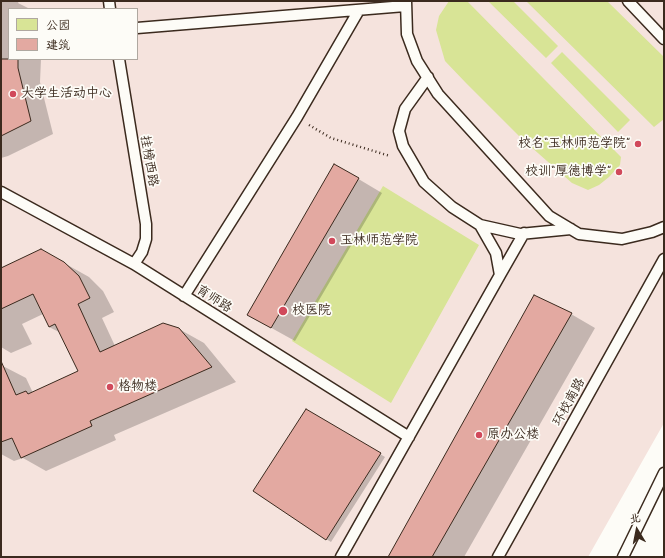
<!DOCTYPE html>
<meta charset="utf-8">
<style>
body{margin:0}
#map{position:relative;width:665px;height:558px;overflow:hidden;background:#fdfcf7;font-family:"Patrick Hand","LXGW WenKai TC",sans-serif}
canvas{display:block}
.frame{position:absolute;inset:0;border:2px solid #3b2a1e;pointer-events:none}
.legend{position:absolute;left:8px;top:8px;width:130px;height:52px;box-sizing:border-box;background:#fdfcf7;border:1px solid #afa8a0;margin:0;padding:5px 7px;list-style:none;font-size:12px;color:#3b2a1e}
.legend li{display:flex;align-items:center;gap:8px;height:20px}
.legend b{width:20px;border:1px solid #afa8a0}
.north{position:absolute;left:617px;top:510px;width:40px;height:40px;-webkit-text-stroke:3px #fdfcf7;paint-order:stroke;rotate:350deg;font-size:11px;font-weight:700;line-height:16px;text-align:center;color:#3b2a1e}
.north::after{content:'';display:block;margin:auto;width:14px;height:18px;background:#3b2a1e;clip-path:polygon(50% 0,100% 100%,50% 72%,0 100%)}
</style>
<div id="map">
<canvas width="665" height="558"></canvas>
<div class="frame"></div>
<ul class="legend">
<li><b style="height:11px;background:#d8e496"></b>公园</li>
<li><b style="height:11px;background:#e3a9a1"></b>建筑</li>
</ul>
<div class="north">北</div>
</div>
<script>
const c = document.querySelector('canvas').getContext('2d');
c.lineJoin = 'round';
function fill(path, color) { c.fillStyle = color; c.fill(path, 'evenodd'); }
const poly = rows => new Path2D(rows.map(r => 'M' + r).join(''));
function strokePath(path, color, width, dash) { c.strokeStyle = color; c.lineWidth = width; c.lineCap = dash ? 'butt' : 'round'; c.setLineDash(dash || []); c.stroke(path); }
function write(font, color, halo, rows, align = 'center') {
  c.font = font + ' "Patrick Hand","LXGW WenKai TC",sans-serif'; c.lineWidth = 3.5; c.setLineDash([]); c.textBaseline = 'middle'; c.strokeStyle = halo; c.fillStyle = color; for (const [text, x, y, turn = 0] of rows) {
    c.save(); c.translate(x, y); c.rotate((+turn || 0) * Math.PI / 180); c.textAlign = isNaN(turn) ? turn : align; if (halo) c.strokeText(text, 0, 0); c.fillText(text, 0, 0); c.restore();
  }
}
const built = poly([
 [1,1,664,1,664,423,588,557,1,557],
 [9,9,137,9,137,59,9,59]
]);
const green = poly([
 [449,1,467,1,621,157,620,165,609,177,599,185,588,190,572,183,522,139,466,83,445,61,436,30,439,16],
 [488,1,513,1,558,46,546,58],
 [526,1,607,1,664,57,664,119,654,127],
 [562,52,630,120,618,132,551,63],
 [383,186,479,245,391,403,292,341]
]);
const shadow = poly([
 [1,1,19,1,18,3,30,9,9,9,9,59,41,59,40,82,53,134,8,156,1,158],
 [335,165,382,193,295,341,248,315],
 [64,263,89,277,103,291,114,312,102,318,115,346,179,329,204,343,236,382,114,435,116,440,46,471,23,458,14,461,1,454,1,365,26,378,33,393,79,372,61,333,49,327,43,314,22,324,32,344,11,353,1,347,1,269],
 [571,314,595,328,464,557,389,557],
 [306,410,385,457,331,542,326,539]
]);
const building = poly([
 [1,59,18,59,18,68,31,121,1,136,1,59],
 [334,164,359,178,271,328,247,315,334,164],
 [41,249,64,262,79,276,90,298,78,304,100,352,163,323,179,328,212,367,90,421,92,426,21,458,12,438,1,442,1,361,16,395,26,391,28,394,78,371,55,324,49,327,33,294,1,309,1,268,41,249],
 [534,295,572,313,432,557,388,557,534,295],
 [306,409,381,453,326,540,253,491,306,409]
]);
const path = poly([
 [309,125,331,138,390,156]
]);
const service = poly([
 [109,1,110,9],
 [406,1,407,34,417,61,438,94,549,216,579,234,622,239,652,232,664,227],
 [628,1,664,39],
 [137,28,405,6],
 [119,59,146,224,146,239,142,252,134,264],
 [428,77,405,109,399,131,403,146,424,182,452,207,480,225,520,234,571,229],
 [1,192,134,264,409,437],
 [500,275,524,233],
 [184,296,297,117,359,10],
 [341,557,500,275,496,253,480,225],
 [498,557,664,259],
 [623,557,664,473]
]);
const markers = [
 [13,94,4,"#d1495b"],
 [638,144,4,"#d1495b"],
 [619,172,4,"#d1495b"],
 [332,241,4,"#d1495b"],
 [283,311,5,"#d1495b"],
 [110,387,4,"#d1495b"],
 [479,435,4,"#d1495b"]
];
const poiNames = [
 ["大学生活动中心",21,94],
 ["校名“玉林师范学院”",630,144,"right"],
 ["校训“厚德博学”",611,172,"right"],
 ["玉林师范学院",340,241],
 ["校医院",292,311],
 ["格物楼",118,387],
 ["原办公楼",487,435]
];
const streetNames = [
 ["挂榜西路",149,161,80],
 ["育师路",214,299,32],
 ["环校南路",569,402,-61]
];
fill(built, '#f5e3dd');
fill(green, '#d8e496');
fill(shadow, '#0003');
fill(building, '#e3a9a1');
strokePath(building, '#3b2a1e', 1);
strokePath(service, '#3b2a1e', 13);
strokePath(path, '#3b2a1e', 2.5, [1, 3]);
strokePath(service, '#fdfcf7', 10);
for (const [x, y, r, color] of markers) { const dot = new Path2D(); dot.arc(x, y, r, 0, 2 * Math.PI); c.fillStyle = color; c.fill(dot); strokePath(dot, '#fdfcf7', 1.5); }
write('13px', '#3b2a1e', '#fdfcf7', poiNames, 'left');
write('13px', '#3b2a1e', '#fdfcf7', streetNames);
</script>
